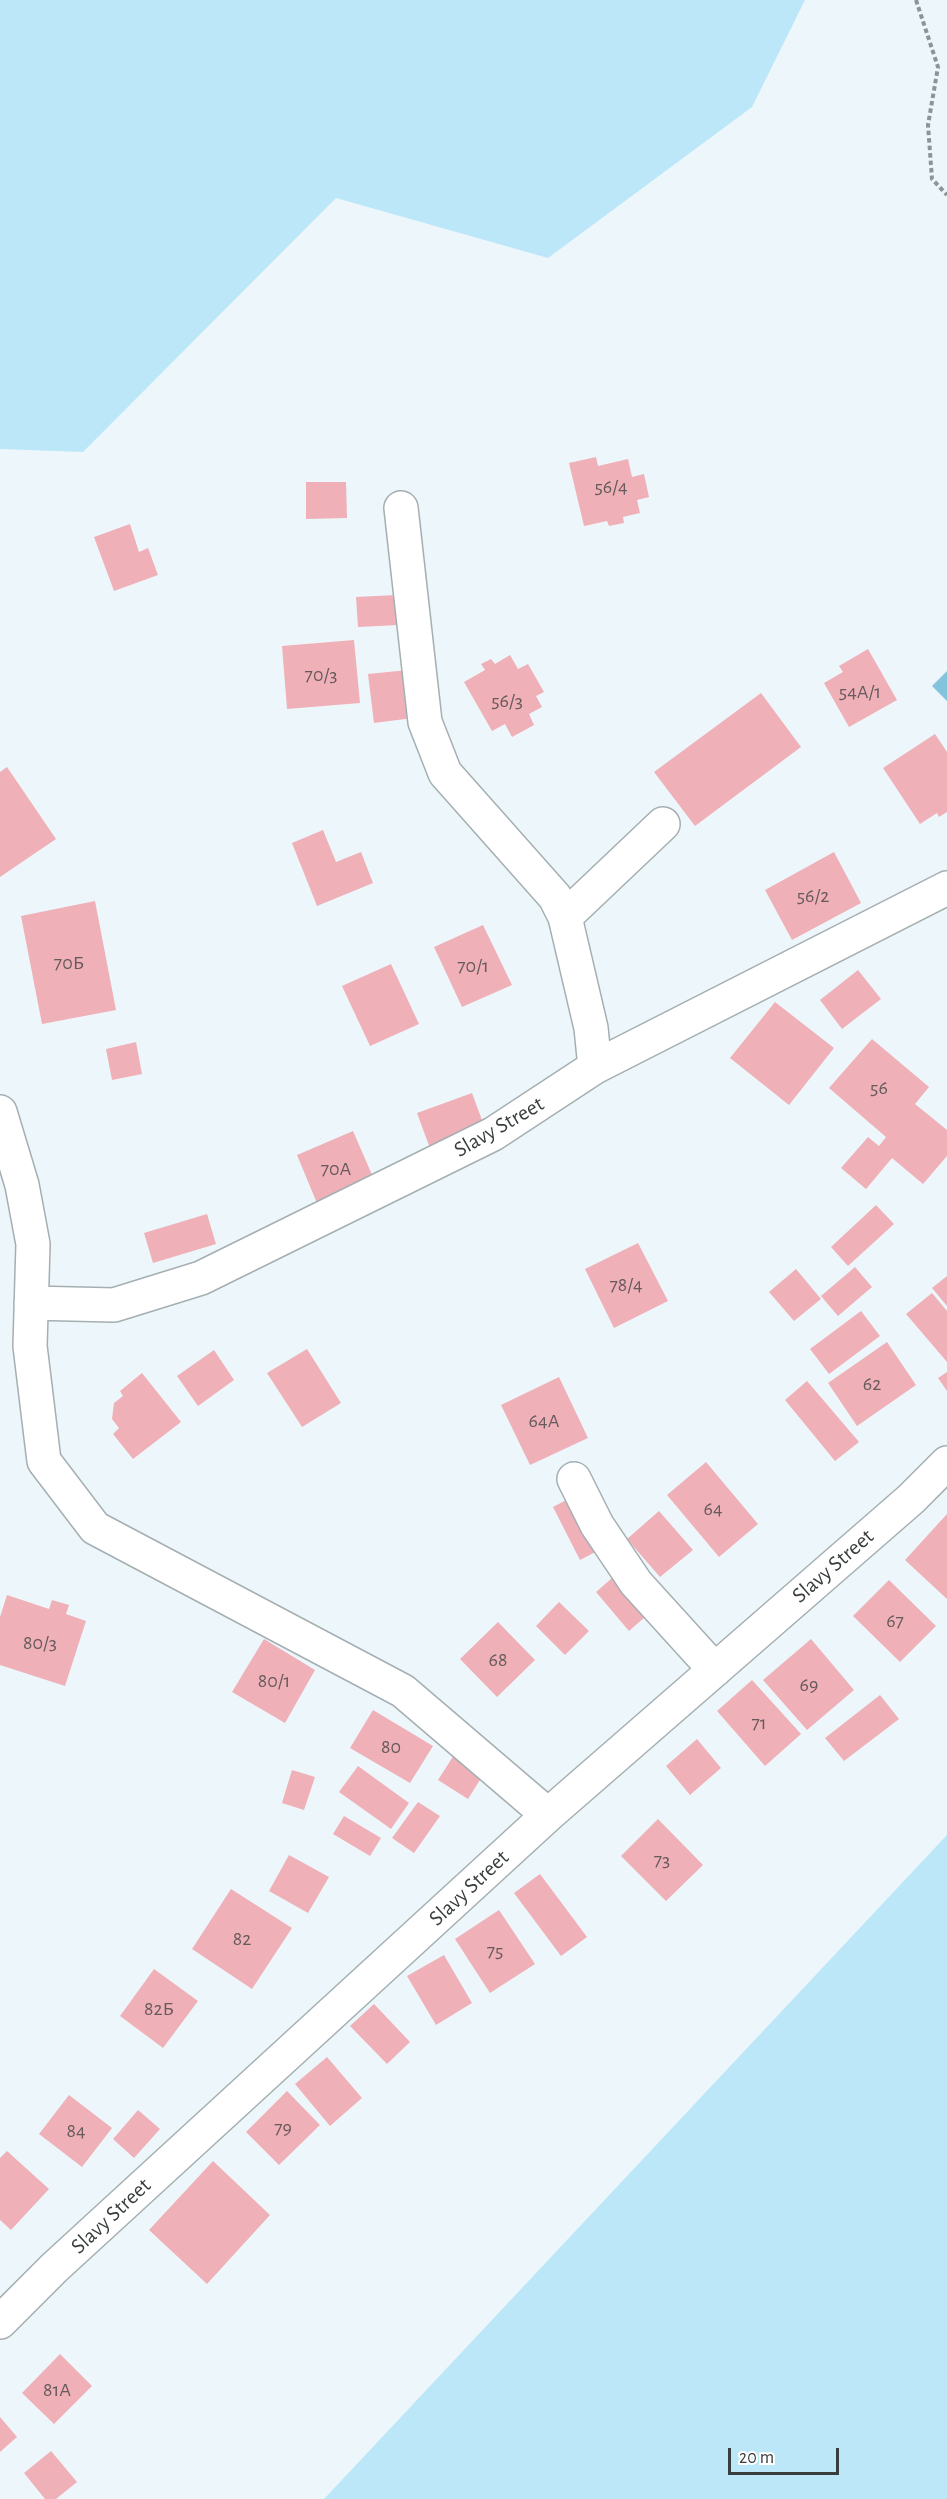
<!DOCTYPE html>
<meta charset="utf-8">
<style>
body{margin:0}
#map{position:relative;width:947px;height:2499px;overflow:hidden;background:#edf7fb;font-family:"Alegreya Sans",sans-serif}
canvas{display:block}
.scale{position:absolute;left:728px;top:2448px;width:111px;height:27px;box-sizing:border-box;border:3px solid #393d3e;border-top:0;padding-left:8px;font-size:18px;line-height:21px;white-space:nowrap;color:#393d3e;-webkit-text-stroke:4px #fff;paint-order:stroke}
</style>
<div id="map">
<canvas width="947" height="2499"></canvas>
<div class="scale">20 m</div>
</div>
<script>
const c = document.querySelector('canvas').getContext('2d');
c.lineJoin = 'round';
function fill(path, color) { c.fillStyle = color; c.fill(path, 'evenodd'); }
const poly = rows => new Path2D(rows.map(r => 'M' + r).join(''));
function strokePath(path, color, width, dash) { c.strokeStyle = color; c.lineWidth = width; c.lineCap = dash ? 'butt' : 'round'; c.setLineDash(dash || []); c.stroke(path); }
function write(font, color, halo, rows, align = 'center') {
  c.font = font + ' "Alegreya Sans",sans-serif'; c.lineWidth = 4.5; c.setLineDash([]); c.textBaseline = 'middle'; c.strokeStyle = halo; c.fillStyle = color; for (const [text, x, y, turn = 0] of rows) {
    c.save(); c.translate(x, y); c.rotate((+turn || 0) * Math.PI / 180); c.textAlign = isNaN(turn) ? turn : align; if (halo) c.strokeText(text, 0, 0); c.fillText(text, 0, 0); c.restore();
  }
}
const green = poly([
 [0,0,805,0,752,107,548,258,336,198,83,452,0,449],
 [947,1835,947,2499,324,2499]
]);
const water = poly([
 [947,671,947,701,932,686]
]);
const building = poly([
 [596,457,598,466,628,459,632,477,644,474,649,497,637,500,640,513,623,517,624,523,609,526,607,521,584,526,569,463],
 [306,482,346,482,347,518,306,519],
 [130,524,139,552,148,548,158,575,114,591,94,537],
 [396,595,398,625,358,627,356,597],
 [354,640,360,703,287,709,282,646],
 [868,649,897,700,849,727,824,683,843,672,839,666],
 [510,655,518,669,528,664,544,692,536,696,542,707,529,714,534,725,512,737,505,724,492,731,464,682,485,670,481,664,491,659,495,664],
 [408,670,413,718,374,723,368,674],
 [761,693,801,747,695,826,654,772],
 [935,734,947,752,947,812,939,817,937,813,920,824,883,768],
 [7,767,56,839,0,877,0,772],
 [323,830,336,862,361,852,373,883,317,906,292,843],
 [834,852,861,903,792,940,765,890],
 [95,901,116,1010,42,1024,21,916],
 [483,925,512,985,462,1007,434,947],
 [391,964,419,1024,370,1046,342,986],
 [858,970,881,999,842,1029,820,1000],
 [775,1002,834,1048,789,1105,730,1058],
 [872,1039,929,1087,915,1104,947,1130,947,1156,923,1184,892,1158,866,1189,841,1168,868,1137,879,1146,886,1137,829,1088],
 [136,1042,142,1074,112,1080,106,1049],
 [472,1093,486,1131,431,1151,417,1113],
 [353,1131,376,1184,319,1208,297,1155],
 [876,1205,894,1224,848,1266,831,1247],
 [207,1214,216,1244,153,1263,144,1233],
 [638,1243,668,1301,614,1328,585,1269],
 [855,1267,872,1287,838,1316,821,1296],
 [796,1269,821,1299,794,1321,769,1292],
 [947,1276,947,1306,932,1288],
 [932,1293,947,1311,947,1362,906,1314],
 [861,1311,880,1336,829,1374,810,1349],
 [887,1342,916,1385,857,1426,828,1383],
 [307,1349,341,1403,302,1427,267,1373],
 [214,1350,234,1380,198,1406,177,1376],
 [947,1372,947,1391,938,1378],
 [142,1373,181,1422,133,1459,113,1434,119,1428,112,1419,114,1403,123,1396,120,1391],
 [559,1377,588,1438,530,1465,501,1405],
 [807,1381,859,1442,835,1461,785,1400],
 [706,1462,758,1524,719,1557,667,1495],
 [574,1496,601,1549,580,1560,553,1507],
 [659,1511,693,1550,660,1577,627,1539],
 [947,1514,947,1599,905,1560],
 [619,1572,653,1610,629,1631,596,1592],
 [889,1580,936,1626,900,1662,853,1616],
 [7,1595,49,1609,52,1600,69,1605,66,1614,86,1621,65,1686,0,1665,0,1617],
 [559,1602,589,1631,565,1655,536,1626],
 [498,1622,535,1660,497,1697,460,1659],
 [264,1639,315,1670,285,1723,232,1692],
 [811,1639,854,1690,807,1730,763,1680],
 [752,1680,801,1734,765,1766,717,1711],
 [880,1695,899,1719,844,1761,825,1738],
 [373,1710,433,1746,410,1783,350,1748],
 [697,1739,721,1768,690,1795,666,1766],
 [454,1755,483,1775,468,1799,438,1780],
 [358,1766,409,1803,391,1829,339,1792],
 [292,1770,315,1777,304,1810,282,1803],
 [418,1802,440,1816,414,1853,392,1838],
 [344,1816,381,1838,370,1856,333,1834],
 [658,1819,703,1865,666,1901,621,1856],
 [289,1855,329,1877,308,1913,269,1891],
 [540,1874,587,1937,561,1956,514,1893],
 [231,1889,292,1928,252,1989,192,1949],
 [499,1910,535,1964,490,1993,455,1939],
 [444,1955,472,2003,436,2025,407,1976],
 [154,1969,198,2001,163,2048,120,2016],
 [374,2004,410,2042,387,2064,350,2026],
 [327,2057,362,2098,330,2126,295,2084],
 [287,2091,320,2125,279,2165,246,2132],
 [69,2095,112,2128,82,2167,39,2134],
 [138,2110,160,2129,134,2158,113,2139],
 [7,2151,49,2189,11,2230,0,2220,0,2158],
 [213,2161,270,2215,207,2284,149,2230],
 [60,2354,92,2386,54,2424,22,2393],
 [0,2417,17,2437,0,2452],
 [51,2451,77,2482,56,2499,45,2499,24,2473]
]);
const path = poly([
 [916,0,938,67,928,125,932,179,947,195]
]);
const minor = poly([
 [401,508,425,722,445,773,555,897,565,917,591,1028,595,1067],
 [565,917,663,824],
 [0,1112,22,1185,33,1244,30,1346,44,1461,95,1528,403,1691,548,1815],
 [31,1303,114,1305,201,1278,493,1134,595,1067,947,888],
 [574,1479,597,1525,636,1583,715,1670],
 [0,2322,54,2268,548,1815,911,1499,947,1463]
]);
const numberNames = [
 ["56/4",611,487],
 ["70/3",321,675],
 ["54А/1",860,692],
 ["56/3",507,701],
 ["56/2",813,896],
 ["70Б",69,963],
 ["70/1",473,966],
 ["56",879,1088],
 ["70А",336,1169],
 ["78/4",626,1285],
 ["62",872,1384],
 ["64А",544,1421],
 ["64",713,1509],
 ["67",895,1621],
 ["80/3",40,1643],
 ["68",498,1660],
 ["80/1",274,1681],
 ["69",809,1685],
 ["71",759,1723],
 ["80",391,1747],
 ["73",662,1860],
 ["82",242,1939],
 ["75",495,1951],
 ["82Б",159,2009],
 ["79",283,2128],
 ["84",76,2131],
 ["81А",57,2390]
];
const streetNames = [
 ["Slavy Street",499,1127,-30],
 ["Slavy Street",833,1566,-41],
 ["Slavy Street",469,1888,-43],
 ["Slavy Street",111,2216,-43]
];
fill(green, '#bce7f8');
fill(water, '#83c3dc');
fill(building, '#efb0b8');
strokePath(minor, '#a5afb2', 36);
strokePath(path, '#8d9496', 4, [4.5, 3]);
strokePath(minor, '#fff', 33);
write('20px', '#665a5c', null, numberNames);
write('22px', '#393d3e', '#fff', streetNames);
</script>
